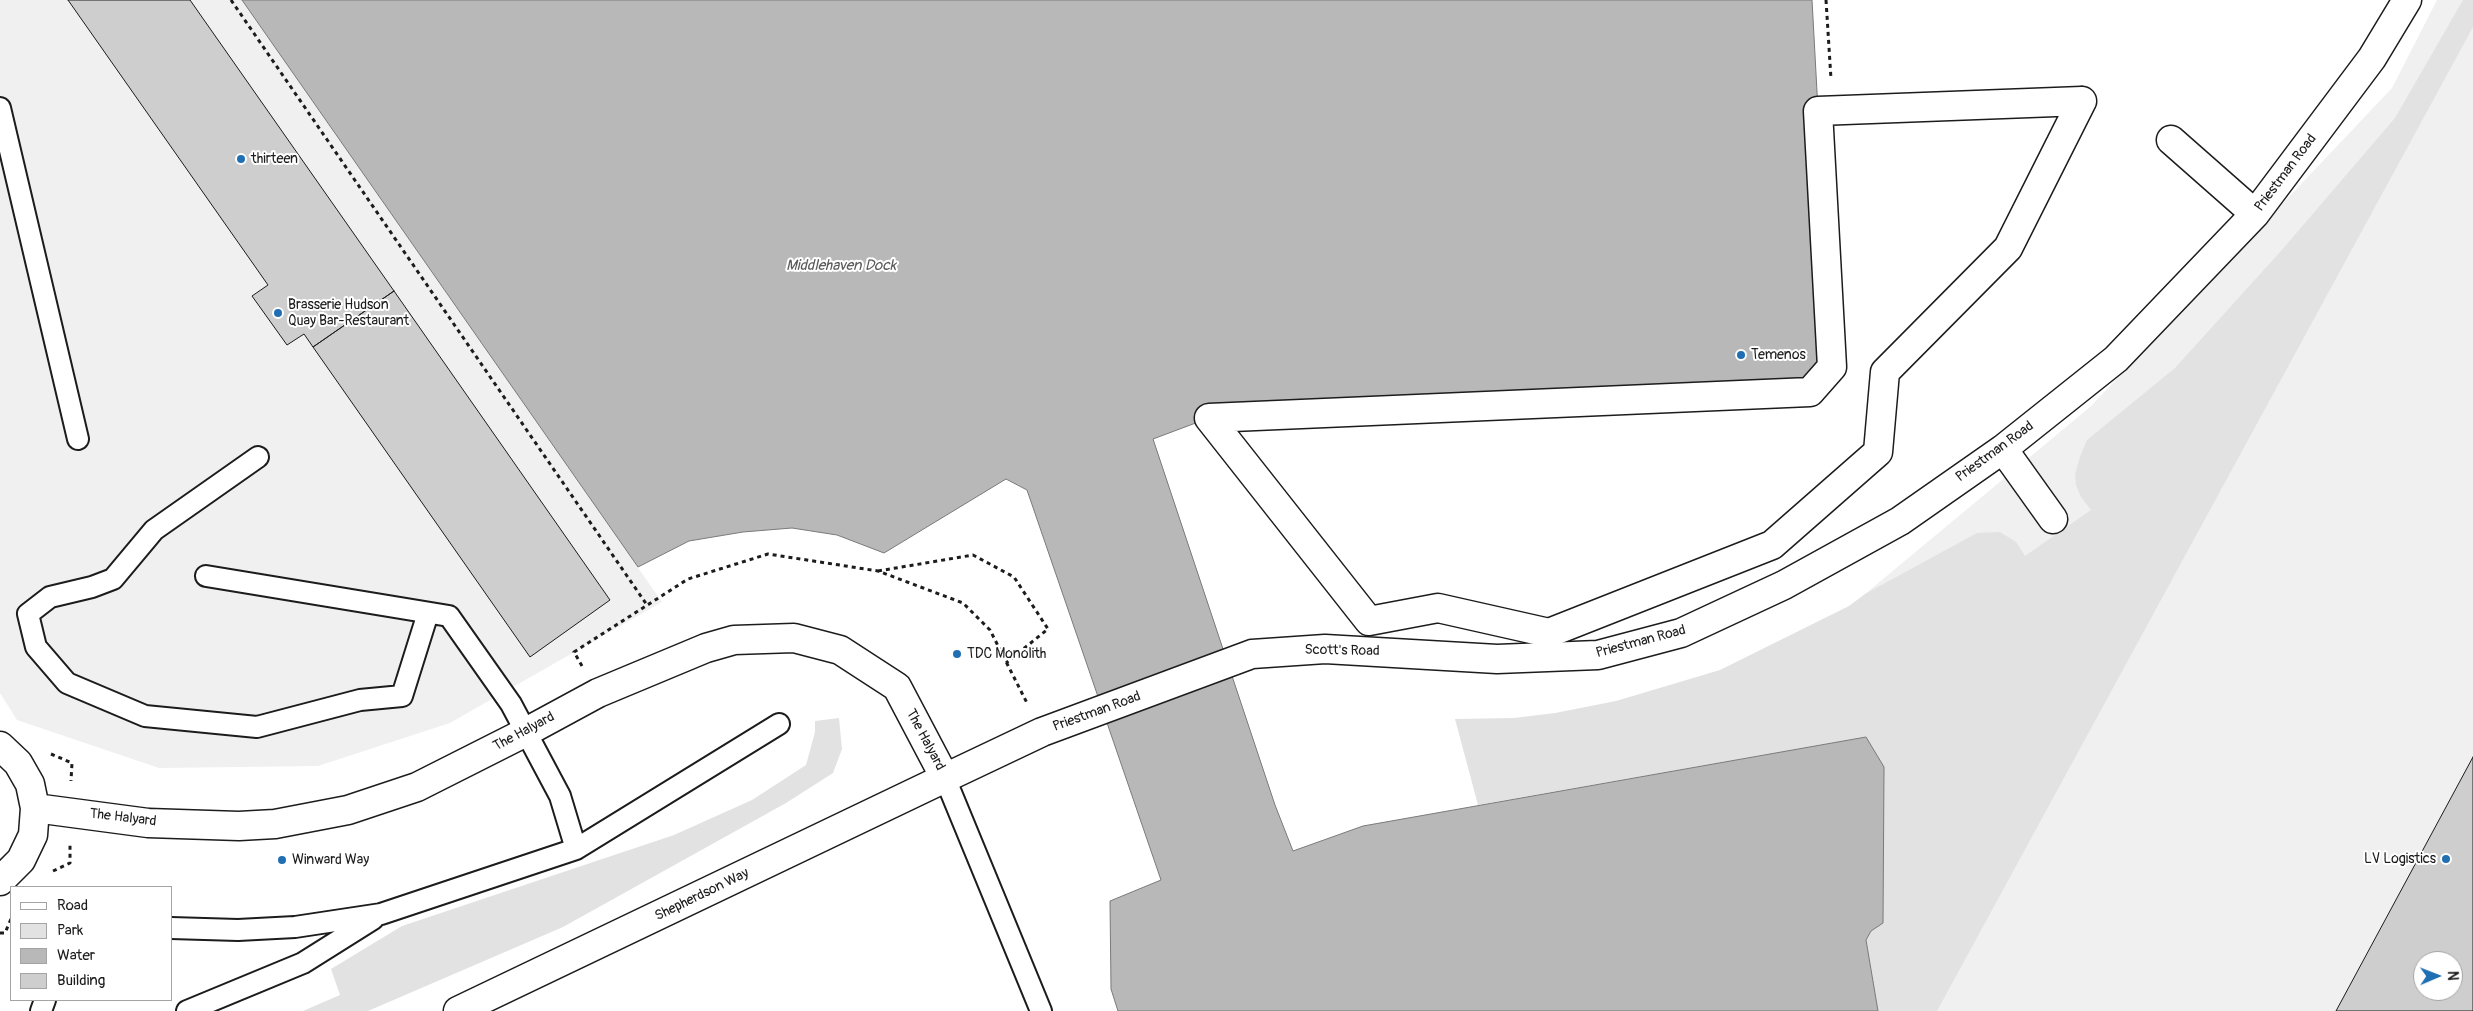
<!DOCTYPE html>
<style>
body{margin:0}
#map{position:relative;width:2473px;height:1011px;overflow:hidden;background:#fff;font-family:Pangolin,sans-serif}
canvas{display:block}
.legend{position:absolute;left:10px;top:886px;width:162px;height:115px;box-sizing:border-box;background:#fff;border:1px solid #a4a4a4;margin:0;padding:6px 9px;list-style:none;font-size:15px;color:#1c1c1c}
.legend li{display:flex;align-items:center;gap:10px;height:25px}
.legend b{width:25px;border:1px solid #a4a4a4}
.north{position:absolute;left:2413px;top:951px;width:50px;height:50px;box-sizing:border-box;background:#fff;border:1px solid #a4a4a4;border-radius:50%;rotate:89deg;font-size:14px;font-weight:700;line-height:20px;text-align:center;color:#1c1c1c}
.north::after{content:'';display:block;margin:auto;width:18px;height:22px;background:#1f6fb2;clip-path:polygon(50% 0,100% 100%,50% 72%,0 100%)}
</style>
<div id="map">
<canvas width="2473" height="1011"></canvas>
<ul class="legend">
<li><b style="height:6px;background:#fff"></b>Road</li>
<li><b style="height:14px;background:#e2e2e2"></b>Park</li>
<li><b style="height:14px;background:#b8b8b8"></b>Water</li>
<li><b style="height:14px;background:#cecece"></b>Building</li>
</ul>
<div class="north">N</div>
</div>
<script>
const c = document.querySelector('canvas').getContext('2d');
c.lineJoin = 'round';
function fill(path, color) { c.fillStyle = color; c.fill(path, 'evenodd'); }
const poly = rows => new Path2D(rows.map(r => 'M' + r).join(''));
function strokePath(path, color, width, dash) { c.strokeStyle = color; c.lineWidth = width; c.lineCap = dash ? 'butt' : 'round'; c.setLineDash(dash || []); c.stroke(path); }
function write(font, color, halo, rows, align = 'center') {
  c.font = font + ' Pangolin,sans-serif'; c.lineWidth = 4; c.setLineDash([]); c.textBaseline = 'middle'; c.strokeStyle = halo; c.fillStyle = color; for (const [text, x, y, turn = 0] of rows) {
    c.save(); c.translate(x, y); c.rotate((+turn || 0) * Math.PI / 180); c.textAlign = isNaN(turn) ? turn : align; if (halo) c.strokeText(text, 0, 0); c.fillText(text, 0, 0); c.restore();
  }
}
const built = poly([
 [0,0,242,0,662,602,450,723,318,766,159,768,17,720,0,693],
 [2437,0,2473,0,2473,1011,1915,1011,1865,594,2090,407,2392,88],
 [2423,961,2453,961,2453,991,2423,991]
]);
const green = poly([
 [2463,0,2473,0,2473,27,1937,1011,1878,1011,1866,940,1871,931,1866,737,1478,805,1455,719,1514,718,1555,713,1616,701,1720,670,1849,606,1865,594,1977,533,2000,532,2016,542,2025,556,2091,510,2081,497,2076,485,2075,474,2080,457,2087,440,2175,368,2281,251,2395,118],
 [839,718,842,749,833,773,786,803,563,927,368,1011,303,1011,340,995,331,969,402,926,674,835,752,800,806,765,815,732,815,721]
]);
const water = poly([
 [242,0,1812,0,1832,367,1810,392,1209,418,1153,439,1275,805,1293,851,1363,826,1866,737,1884,767,1883,923,1871,931,1866,940,1878,1011,1118,1011,1111,989,1110,901,1161,880,1027,490,1006,479,884,553,837,535,792,528,743,532,689,541,638,567,242,0]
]);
const building = poly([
 [68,0,190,0,394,291,313,347,304,334,287,345,252,296,268,285,68,0],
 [394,291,610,600,530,657,313,347,394,291],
 [2473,757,2473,1011,2336,1011,2473,757],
 [2423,961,2453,961,2453,991,2423,991,2423,961]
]);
const path = poly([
 [231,0,647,605],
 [1826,0,1831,79],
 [878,571,973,555,1014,577,1048,629,1006,663],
 [582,666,574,652,688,579,768,554,878,571,963,603,990,630,1027,703],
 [51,754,72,763,71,781],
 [53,871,70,863,70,845],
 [0,933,5,933,11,919]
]);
const service = poly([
 [0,108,78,439],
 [258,457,154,530,113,579,92,587,50,597,28,614,36,647,67,683,145,716,257,727,360,700,402,696,428,613],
 [206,576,449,616,511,704,560,796,576,849],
 [945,778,1041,1011],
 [171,928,238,930,295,927,381,914,576,849,779,724],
 [41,1011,45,1000],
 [187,1011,303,963,373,919]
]);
const pedestrian = poly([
 [2082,101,2008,248,1885,372,1878,452,1772,545,1549,633,1438,608,1369,621,1209,418,1810,392,1832,367,1818,111,2082,101]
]);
const minor = poly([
 [2171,140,2255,214],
 [2003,449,2053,519],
 [945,778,1042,732,1252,654,1325,649,1497,659,1598,655,1681,633,1784,585,1900,521,2003,449,2116,359,2255,214,2372,58,2407,0]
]);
const tertiary = poly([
 [0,746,18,763,30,784,35,808,33,835,21,860,0,881],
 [35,808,148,823,239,826,275,824,348,810,417,787,526,732,598,693,706,648,734,640,794,638,840,650,897,687,945,778,458,1011]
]);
const markers = [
 [241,159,5,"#1f6fb2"],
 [278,313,5,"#1f6fb2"],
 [1741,355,5,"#1f6fb2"],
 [957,654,5,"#1f6fb2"],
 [2446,859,5,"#1f6fb2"],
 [282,860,5,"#1f6fb2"]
];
const poiNames = [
 ["thirteen",251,159],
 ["Brasserie Hudson",288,305],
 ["Quay Bar-Restaurant",288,321],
 ["Temenos",1751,355],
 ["TDC Monolith",967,654],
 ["LV Logistics",2436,859,"right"],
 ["Winward Way",292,860]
];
const streetNames = [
 ["Priestman Road",2286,173,-53],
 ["Priestman Road",1995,452,-36],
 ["Priestman Road",1641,642,-15],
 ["Scott's Road",1342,651,1],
 ["Priestman Road",1097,712,-20],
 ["The Halyard",524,732,-28],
 ["The Halyard",925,740,62],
 ["The Halyard",123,818,7],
 ["Shepherdson Way",702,895,-26]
];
const waterNames = [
 ["Middlehaven Dock",841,266]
];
fill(built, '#f0f0f0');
fill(green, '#e2e2e2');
fill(water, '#b8b8b8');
strokePath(water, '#7a7a7a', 1);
fill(building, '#cecece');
strokePath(building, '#1c1c1c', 1);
strokePath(service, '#1c1c1c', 24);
strokePath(pedestrian, '#1c1c1c', 31);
strokePath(minor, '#1c1c1c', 31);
strokePath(tertiary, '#1c1c1c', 31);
strokePath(path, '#1c1c1c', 3, [4, 4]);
strokePath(service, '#fff', 20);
strokePath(pedestrian, '#fff', 28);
strokePath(minor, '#fff', 28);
strokePath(tertiary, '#fff', 28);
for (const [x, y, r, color] of markers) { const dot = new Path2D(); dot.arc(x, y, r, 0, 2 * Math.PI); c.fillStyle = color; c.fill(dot); strokePath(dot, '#fff', 2); }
write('14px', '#1c1c1c', '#fff', poiNames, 'left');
write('14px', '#1c1c1c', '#fff', streetNames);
write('italic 15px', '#5a5a5a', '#fff', waterNames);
</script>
